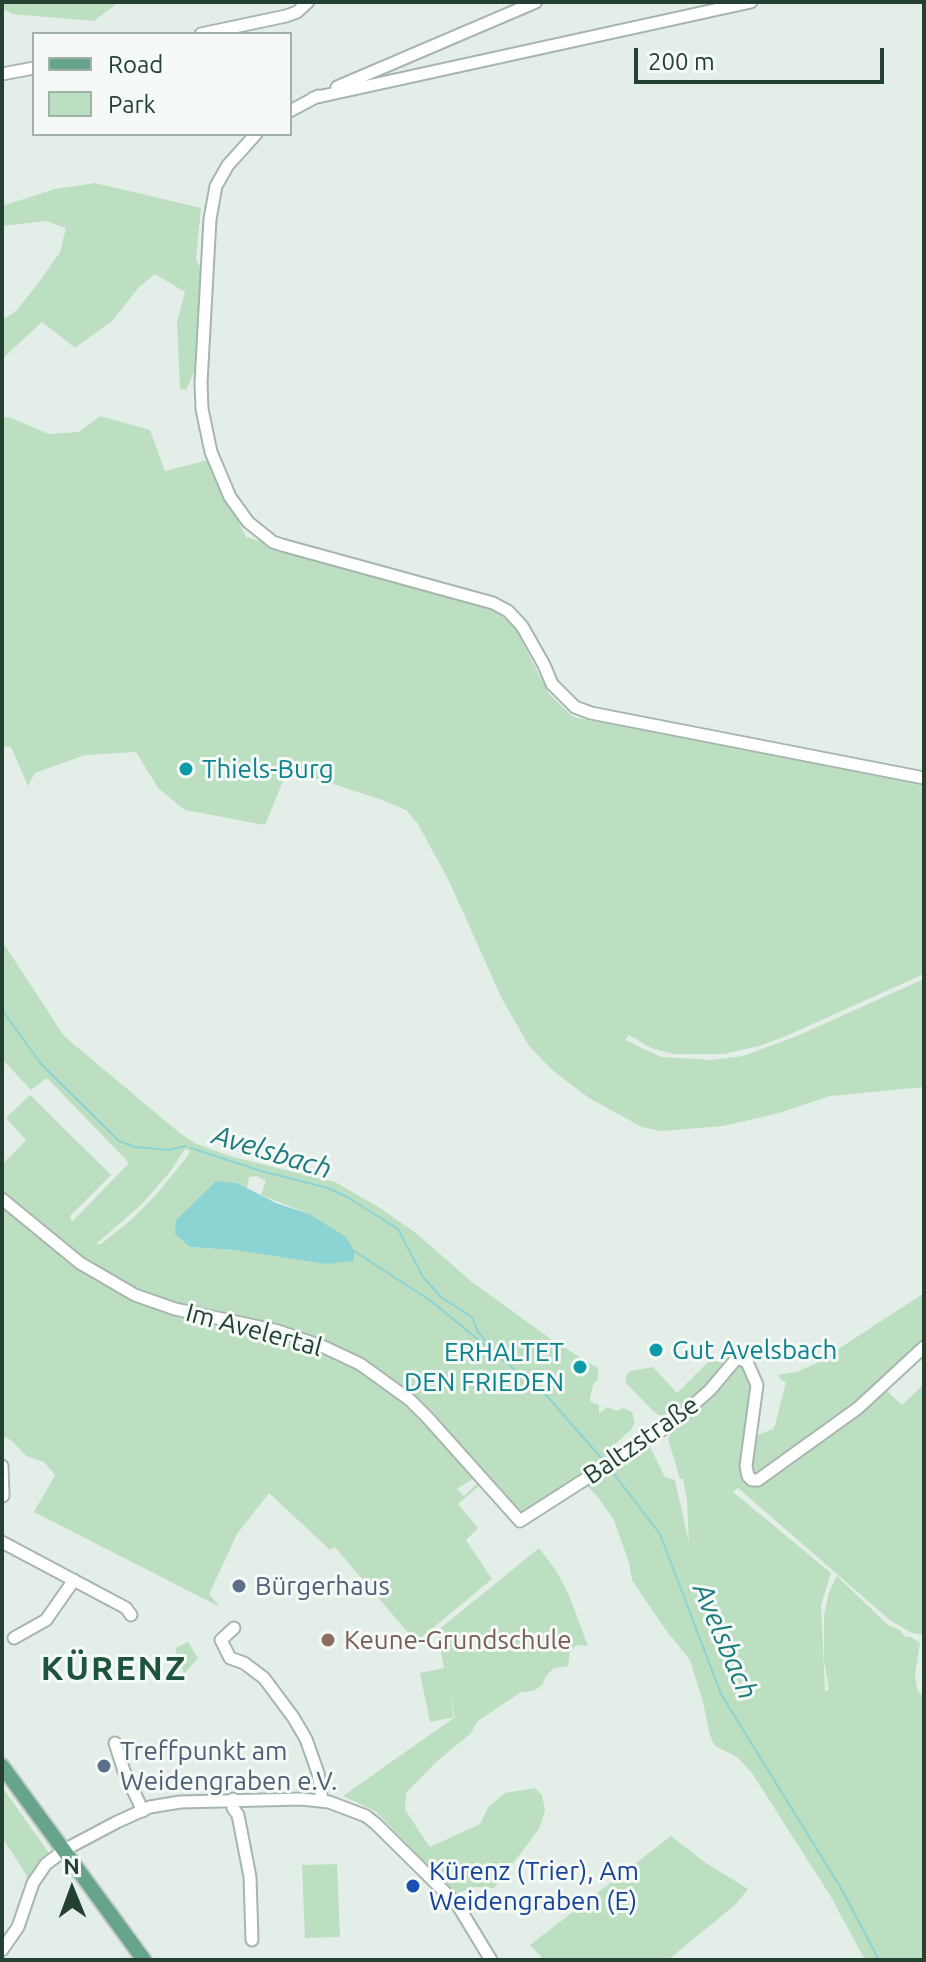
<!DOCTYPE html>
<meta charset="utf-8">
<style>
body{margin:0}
#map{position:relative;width:926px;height:1962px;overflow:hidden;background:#e4eee8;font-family:Ubuntu,sans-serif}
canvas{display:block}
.frame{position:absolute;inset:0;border:4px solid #234033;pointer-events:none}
.legend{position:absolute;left:32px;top:32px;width:260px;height:104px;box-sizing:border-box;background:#f5faf7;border:2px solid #a1b0a9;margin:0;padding:10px 14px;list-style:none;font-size:24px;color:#234033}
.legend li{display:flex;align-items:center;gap:16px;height:40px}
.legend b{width:40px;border:2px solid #a1b0a9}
.north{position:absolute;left:32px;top:1850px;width:80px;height:80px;-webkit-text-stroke:6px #f5faf7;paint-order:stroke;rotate:359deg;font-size:22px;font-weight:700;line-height:32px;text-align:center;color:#234033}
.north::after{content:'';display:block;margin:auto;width:28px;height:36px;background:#234033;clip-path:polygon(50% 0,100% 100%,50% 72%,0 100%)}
.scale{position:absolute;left:634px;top:48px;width:250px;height:36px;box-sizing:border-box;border:4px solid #234033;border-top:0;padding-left:10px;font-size:24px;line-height:28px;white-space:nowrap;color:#234033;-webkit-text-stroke:6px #f5faf7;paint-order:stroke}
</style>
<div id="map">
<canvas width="926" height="1962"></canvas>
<div class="frame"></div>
<ul class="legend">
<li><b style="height:10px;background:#68a48b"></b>Road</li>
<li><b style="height:22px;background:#bddfc1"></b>Park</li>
</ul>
<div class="north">N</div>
<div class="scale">200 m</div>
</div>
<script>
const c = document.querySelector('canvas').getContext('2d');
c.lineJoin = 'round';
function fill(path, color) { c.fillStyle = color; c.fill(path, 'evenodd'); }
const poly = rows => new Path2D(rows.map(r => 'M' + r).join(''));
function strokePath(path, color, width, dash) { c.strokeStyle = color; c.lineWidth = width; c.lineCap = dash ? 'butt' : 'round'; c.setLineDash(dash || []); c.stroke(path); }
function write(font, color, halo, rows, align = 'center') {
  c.font = font + ' Ubuntu,sans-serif'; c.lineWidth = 6; c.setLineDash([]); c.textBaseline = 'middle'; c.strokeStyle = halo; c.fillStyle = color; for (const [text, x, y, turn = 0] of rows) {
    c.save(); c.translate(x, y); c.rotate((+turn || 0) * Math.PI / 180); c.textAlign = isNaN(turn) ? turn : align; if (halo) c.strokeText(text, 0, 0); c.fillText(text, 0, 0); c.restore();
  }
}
const green = poly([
 [2,2,119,2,94,21,12,14,2,8],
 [95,183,201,208,196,259,203,273,195,370,186,390,180,389,177,322,185,292,155,274,139,287,113,320,75,348,42,322,2,359,2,320,16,311,39,282,60,252,66,228,46,221,2,226,2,206,55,189],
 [100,416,150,430,165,471,208,460,246,537,495,610,513,624,549,694,573,717,924,784,924,974,786,1036,759,1046,724,1054,673,1054,651,1048,629,1035,625,1040,661,1057,711,1060,743,1056,797,1036,924,979,924,1087,830,1096,779,1113,723,1126,661,1131,642,1127,589,1098,552,1070,529,1046,502,999,449,881,418,824,406,810,382,800,288,769,265,825,185,810,159,789,136,752,85,755,35,773,28,786,11,747,2,746,2,418,9,417,49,434,79,432],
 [2,941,64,1036,181,1134,197,1144,229,1156,335,1182,380,1208,417,1234,472,1282,552,1340,598,1368,598,1379,593,1385,590,1398,591,1402,599,1405,599,1414,607,1407,618,1411,623,1408,632,1412,635,1422,631,1430,607,1451,613,1458,529,1511,520,1513,427,1411,356,1366,409,1404,474,1478,457,1489,464,1496,479,1482,481,1484,458,1504,478,1528,466,1540,492,1579,416,1642,335,1547,330,1550,269,1493,237,1534,209,1594,220,1607,34,1512,55,1475,44,1462,26,1456,11,1440,2,1436,2,1165,26,1140,6,1118,30,1095,111,1175,70,1216,72,1222,129,1163,47,1078,31,1090,2,1059],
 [185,1149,190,1151,187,1157,155,1196,131,1220,101,1244,96,1244,142,1204,170,1172],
 [257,1176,266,1181,261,1195,309,1214,235,1250,190,1247,176,1220,216,1181,237,1183,247,1188,249,1177],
 [924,1293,924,1343,859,1403,763,1475,753,1475,749,1468,755,1436,773,1429,775,1425,786,1382,781,1380,778,1375,796,1372,817,1363],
 [710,1360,724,1363,720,1375,669,1420,654,1412,625,1382,627,1374,631,1371,653,1367,677,1393],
 [739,1366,745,1368,752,1380,743,1473,744,1479,749,1484,886,1390,902,1405,924,1384,924,1635,912,1633,891,1621,738,1488,733,1492,831,1573,821,1605,825,1691,829,1690,824,1660,824,1616,829,1592,837,1576,888,1625,900,1630,905,1637,911,1637,920,1643,915,1675,917,1688,924,1699,924,1960,865,1960,831,1897,752,1773,737,1757,715,1746,710,1736,703,1702,690,1660,665,1629,632,1580,629,1563,614,1520,597,1496,585,1484,648,1443,665,1477,675,1480,689,1543,687,1501,683,1479,680,1479,668,1439,673,1427,733,1368],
 [539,1548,555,1569,569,1595,588,1646,576,1645,570,1652,568,1666,554,1668,546,1676,542,1685,533,1691,521,1692,478,1721,470,1734,435,1763,406,1793,405,1810,430,1847,480,1824,488,1807,505,1793,535,1788,542,1795,545,1810,539,1829,494,1888,475,1887,455,1894,375,1811,343,1796,455,1717,449,1691,454,1717,430,1722,420,1673,444,1668,437,1631],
 [188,1642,198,1658,184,1674,175,1648],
 [2,1787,49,1853,30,1881,2,1837],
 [671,1836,706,1863,748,1889,735,1905,668,1960,544,1960,530,1945],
 [337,1864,340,1937,305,1938,302,1865]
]);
const water = poly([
 [216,1181,237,1183,276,1203,309,1214,346,1237,354,1251,354,1261,327,1264,235,1250,190,1247,175,1234,176,1220]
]);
const stream = poly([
 [2,1010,41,1064,119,1141,135,1147,168,1150,186,1146],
 [191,1148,261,1171,328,1188,347,1197,398,1229,423,1277,442,1298,472,1317,478,1332,499,1356],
 [354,1251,431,1301,546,1395,604,1461],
 [610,1469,660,1534,721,1694,842,1890,879,1960]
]);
const minor = poly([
 [201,34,286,16,297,12,308,2],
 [2,74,34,68],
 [337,87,536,2],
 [313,98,751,2],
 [290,111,318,96],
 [256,134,228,165,216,186,210,219,201,383,202,409,211,452,230,497,248,522,273,542,282,545,493,603,508,611,522,626,544,665,552,684,575,707,591,713,924,778],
 [2,1199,80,1263,135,1295,175,1309,278,1331,324,1347,360,1364,410,1400,427,1417,520,1521,673,1423,710,1390,737,1358,747,1362,757,1385,746,1466,748,1476,752,1480,758,1480,858,1408,924,1347],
 [2,1466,3,1496],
 [2,1542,126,1608,131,1615],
 [234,1628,221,1640,230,1658,244,1663,264,1678,293,1717,306,1739,318,1773,322,1801],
 [14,1638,46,1620,74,1580],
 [115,1743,124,1771,143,1811],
 [233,1799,233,1808,238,1815,250,1877,252,1940],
 [2,1950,18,1927,33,1883,46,1864,66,1849,117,1822,150,1807,180,1802,301,1799,329,1802,366,1816,375,1823,457,1904,491,1960]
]);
const major = poly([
 [2,1766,144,1960]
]);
const markers = [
 [186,769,8,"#0f9aa8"],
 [656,1350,8,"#0f9aa8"],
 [580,1367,8,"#0f9aa8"],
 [239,1586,8,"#5c6f8a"],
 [328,1640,8,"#8d6e63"],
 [104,1766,8,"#5c6f8a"],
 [413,1886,8,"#1a4fb4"]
];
const cultureNames = [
 ["Thiels-Burg",202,769],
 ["Gut Avelsbach",672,1350],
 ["ERHALTET",564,1352,"right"],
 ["DEN FRIEDEN",564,1382,"right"]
];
const streetNames = [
 ["Im Avelertal",254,1330,15],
 ["Baltzstraße",641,1440,-35]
];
const serviceNames = [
 ["Bürgerhaus",255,1586],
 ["Treffpunkt am",120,1751],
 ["Weidengraben e.V.",120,1781]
];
const educationNames = [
 ["Keune-Grundschule",344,1640]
];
const transitNames = [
 ["Kürenz (Trier), Am",429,1871],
 ["Weidengraben (E)",429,1901]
];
const waterNames = [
 ["Avelsbach",272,1152,17],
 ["Avelsbach",725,1641,67]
];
const districtNames = [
 ["KÜRENZ",114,1669]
];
fill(green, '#bddfc1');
fill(water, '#8cd3d3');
strokePath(stream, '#8cd3d3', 2);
strokePath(minor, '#a6b6ae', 15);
strokePath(major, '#c1cac6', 18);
strokePath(minor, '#fff', 11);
strokePath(major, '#68a48b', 14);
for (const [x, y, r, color] of markers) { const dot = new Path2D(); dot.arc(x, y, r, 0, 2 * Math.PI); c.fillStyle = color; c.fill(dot); strokePath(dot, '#f5faf7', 3); }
write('26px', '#0d838f', '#f5faf7', cultureNames, 'left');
write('26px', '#234033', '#f5faf7', streetNames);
write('26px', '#4e5e75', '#f5faf7', serviceNames, 'left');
write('26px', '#785e54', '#f5faf7', educationNames, 'left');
write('26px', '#164399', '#f5faf7', transitNames, 'left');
write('italic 28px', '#1c7c7d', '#f5faf7', waterNames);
c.letterSpacing = '2px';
write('bold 34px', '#1e533d', '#f5faf7', districtNames);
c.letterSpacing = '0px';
</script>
